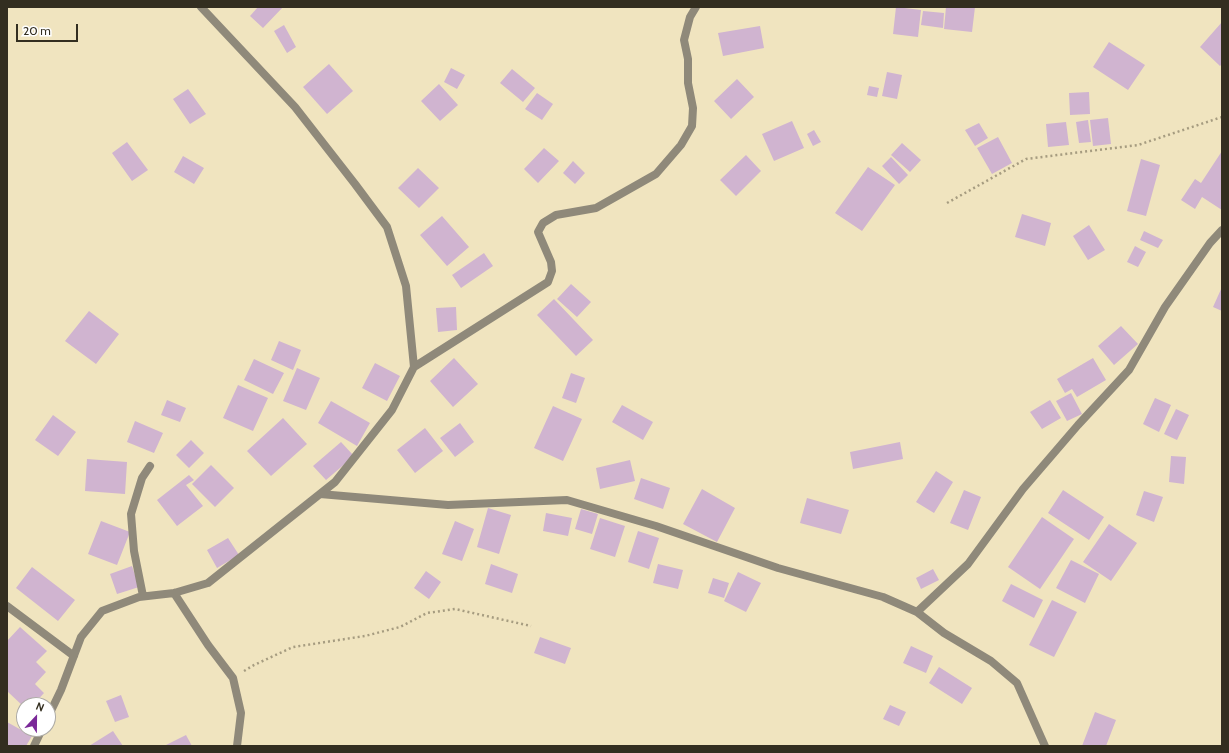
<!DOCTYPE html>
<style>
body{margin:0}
#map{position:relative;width:1229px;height:753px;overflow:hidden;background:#f0e4bf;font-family:Cabin,sans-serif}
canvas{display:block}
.frame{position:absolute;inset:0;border:8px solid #332e20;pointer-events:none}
.north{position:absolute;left:16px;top:697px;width:40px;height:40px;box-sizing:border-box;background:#fff;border:1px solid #adaba6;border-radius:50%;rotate:22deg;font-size:11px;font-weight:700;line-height:16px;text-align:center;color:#332e20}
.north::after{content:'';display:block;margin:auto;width:14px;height:18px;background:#7a2898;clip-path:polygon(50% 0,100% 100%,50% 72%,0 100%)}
.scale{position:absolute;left:16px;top:24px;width:62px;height:18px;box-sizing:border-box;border:2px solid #332e20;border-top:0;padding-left:5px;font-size:12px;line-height:14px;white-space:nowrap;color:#332e20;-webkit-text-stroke:3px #fff;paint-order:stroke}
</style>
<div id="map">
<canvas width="1229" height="753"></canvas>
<div class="frame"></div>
<div class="north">N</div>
<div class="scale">20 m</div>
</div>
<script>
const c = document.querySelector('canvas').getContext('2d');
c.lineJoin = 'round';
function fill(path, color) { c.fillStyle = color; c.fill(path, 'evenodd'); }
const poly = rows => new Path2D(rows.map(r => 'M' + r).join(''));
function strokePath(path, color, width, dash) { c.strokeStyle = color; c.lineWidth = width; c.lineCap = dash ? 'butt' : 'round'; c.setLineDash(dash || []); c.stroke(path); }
const building = poly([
 [258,7,283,7,263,28,250,16],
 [896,7,921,10,918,37,893,34],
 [946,7,975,7,972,32,944,29],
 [923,11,944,13,943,28,921,25],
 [1222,22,1222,64,1220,66,1200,47],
 [284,25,296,47,287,53,274,31],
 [760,26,764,48,723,56,718,33],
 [1109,42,1145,65,1128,90,1093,67],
 [329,64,353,91,327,114,303,87],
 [451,68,465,75,457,89,444,82],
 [512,69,535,88,523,102,500,83],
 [887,72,902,75,897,99,882,96],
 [737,79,754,97,731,119,714,101],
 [439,84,458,105,440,121,421,101],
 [869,86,879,88,877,97,867,95],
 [188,89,206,114,190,124,173,99],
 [1089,92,1090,114,1070,115,1069,93],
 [537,93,553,104,542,120,525,109],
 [1108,118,1111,144,1093,146,1090,120],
 [1088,120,1091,142,1079,143,1076,122],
 [792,121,804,148,774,161,762,134],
 [1066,122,1069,145,1048,147,1046,124],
 [979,123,988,138,975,146,965,130],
 [814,130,821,142,813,146,807,134],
 [998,137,1012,163,992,174,977,148],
 [127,142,148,170,132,181,112,153],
 [902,143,921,160,910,172,891,155],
 [544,148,559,161,538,183,524,169],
 [1222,151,1222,210,1202,197,1195,209,1181,200,1195,179,1201,183],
 [746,155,761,171,736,196,720,180],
 [183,156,204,168,194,184,174,172],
 [891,157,908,175,899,184,882,166],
 [1141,159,1160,165,1146,216,1127,211],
 [573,161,585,173,575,184,563,173],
 [868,167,895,185,862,231,835,213],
 [418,168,439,188,419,208,398,188],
 [1022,214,1051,223,1045,246,1015,237],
 [442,216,469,247,447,266,420,235],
 [1089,225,1105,250,1088,260,1073,236],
 [1144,231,1163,240,1158,248,1140,240],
 [1135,246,1146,252,1138,267,1127,262],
 [484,253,493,266,461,288,452,275],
 [571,284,591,302,577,317,557,299],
 [1222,287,1222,311,1213,307],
 [554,299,593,340,576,356,537,315],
 [456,307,457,330,438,332,436,308],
 [89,311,119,334,96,364,65,341],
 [1121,326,1138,344,1114,365,1098,346],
 [279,341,301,350,293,370,271,360],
 [454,358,478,384,453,407,430,381],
 [1093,358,1106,380,1077,397,1072,389,1065,393,1057,379],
 [254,359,284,373,273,394,244,380],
 [375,363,400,376,387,401,362,388],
 [297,368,320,378,306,410,283,401],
 [571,373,585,378,576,403,562,398],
 [238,385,268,398,253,431,223,418],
 [1071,393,1082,414,1067,421,1056,401],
 [1155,398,1171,405,1159,432,1143,424],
 [167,400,186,408,180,422,161,415],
 [1050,400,1061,418,1042,429,1030,412],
 [331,401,370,423,357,446,318,423],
 [622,405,653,422,643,440,612,422],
 [553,406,582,419,563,461,534,448],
 [1176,409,1189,415,1177,440,1164,434],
 [53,415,76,432,58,456,35,440],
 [283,418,307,444,271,476,247,451],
 [135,421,163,433,154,453,127,442],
 [460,423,474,442,455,457,440,438],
 [425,428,443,451,415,473,397,450],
 [191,440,204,453,189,468,176,455],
 [341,442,354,456,326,480,313,466],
 [900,442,903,459,853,469,850,452],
 [1171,456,1186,457,1184,484,1169,482],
 [87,459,127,462,125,494,85,491],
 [630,460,635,481,600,489,596,468],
 [211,465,234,488,215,507,192,484],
 [936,471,953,482,934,513,916,502],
 [189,475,194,480,186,485,203,506,177,526,157,500],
 [641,478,670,488,663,509,634,499],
 [702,489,735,508,717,542,683,524],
 [964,490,981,497,968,530,950,523],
 [1063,490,1104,517,1089,540,1048,513],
 [1144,491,1163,497,1154,522,1136,515],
 [807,498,849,510,841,534,800,523],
 [488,508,511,515,499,554,477,547],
 [581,509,598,514,592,534,575,529],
 [546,513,572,518,568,536,543,531],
 [1042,517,1074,539,1040,589,1008,567],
 [600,518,625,526,615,557,590,549],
 [101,521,130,532,117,565,88,554],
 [455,521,474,529,462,561,442,554],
 [1109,524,1137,543,1111,581,1083,562],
 [638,531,659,538,649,569,628,562],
 [228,538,239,555,217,568,207,550],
 [1071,560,1099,574,1085,603,1056,588],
 [491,564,518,574,512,593,485,584],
 [658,564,683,570,678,589,653,583],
 [132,566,139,587,117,594,110,574],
 [32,567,75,600,58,621,16,588],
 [933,569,939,580,921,589,916,578],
 [426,571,441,582,429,599,414,588],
 [738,572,761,583,746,612,724,601],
 [713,578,729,583,724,598,708,593],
 [1011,584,1043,600,1034,618,1002,601],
 [1052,600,1077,612,1054,657,1029,645],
 [20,627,47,651,36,662,46,672,35,684,44,693,33,705,24,705,24,707,7,691,7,641],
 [540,637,571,648,565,664,534,653],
 [911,646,933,656,926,673,903,663],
 [939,667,972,688,962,704,929,683],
 [121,695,129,717,115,722,106,701],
 [890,705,906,712,899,726,883,719],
 [1095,712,1116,720,1106,746,1082,746],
 [7,722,32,736,26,746,7,746],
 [113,731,123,746,89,746],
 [186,735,192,746,164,746]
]);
const path = poly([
 [947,203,1026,159,1138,145,1222,117],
 [244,671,254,665,293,647,365,636,400,627,427,613,455,609,531,626]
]);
const minor = poly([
 [414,367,548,282,552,271,551,262,538,232,543,223,556,215,596,208,656,174,681,145,692,126,693,108,688,83,688,59,684,40,690,17,696,7],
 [320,494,448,505,567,500,656,526,778,568,883,597,917,612,968,564,1023,489,1078,425,1129,370,1165,307,1210,243,1222,230],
 [174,593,208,645,233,678,241,713,237,746],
 [143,596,134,551,131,514,142,478,150,466],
 [7,606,74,656],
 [917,612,944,633,991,661,1017,683,1045,746],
 [48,717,61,690,81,637,102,611,139,597,174,593,208,583,335,482,392,410,414,367,406,286,387,227,355,184,295,107,201,7],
 [34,746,42,729]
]);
fill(building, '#d0b4d0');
strokePath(path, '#a69c80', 2.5, [2, 3]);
strokePath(minor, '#8f897a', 8);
</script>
